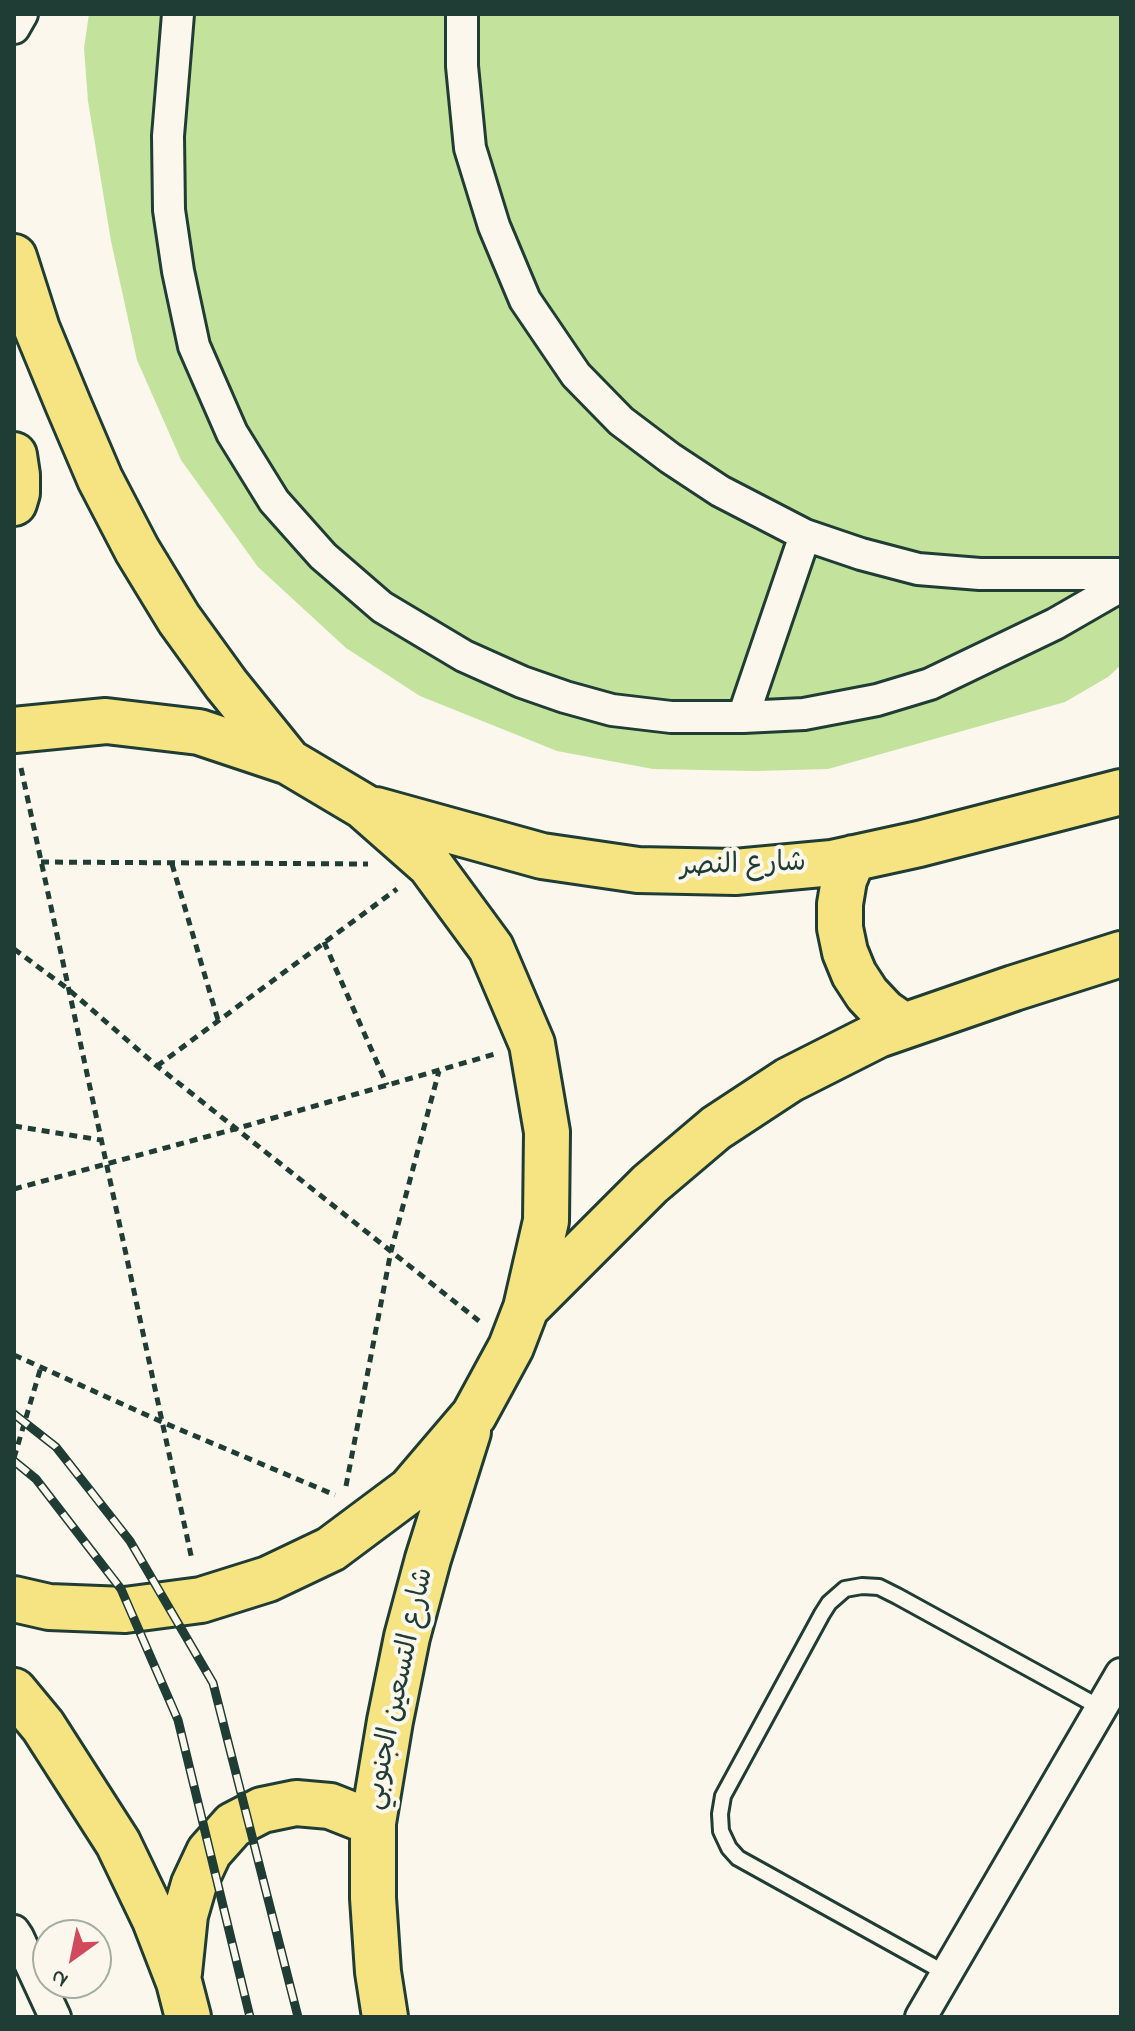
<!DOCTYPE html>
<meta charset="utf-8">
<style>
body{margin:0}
#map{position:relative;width:1135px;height:2031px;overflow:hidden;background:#fbf7ec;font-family:"Indie Flower",sans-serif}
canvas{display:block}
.frame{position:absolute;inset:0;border:16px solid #1f3d34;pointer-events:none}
.north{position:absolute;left:32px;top:1919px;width:80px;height:80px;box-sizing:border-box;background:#fbf7ec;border:2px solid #a3ada2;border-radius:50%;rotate:213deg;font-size:22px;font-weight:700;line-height:32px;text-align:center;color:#1f3d34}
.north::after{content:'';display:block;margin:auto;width:28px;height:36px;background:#d1495b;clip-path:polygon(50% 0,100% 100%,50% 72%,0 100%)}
</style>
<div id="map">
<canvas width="1135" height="2031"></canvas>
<div class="frame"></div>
<div class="north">N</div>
</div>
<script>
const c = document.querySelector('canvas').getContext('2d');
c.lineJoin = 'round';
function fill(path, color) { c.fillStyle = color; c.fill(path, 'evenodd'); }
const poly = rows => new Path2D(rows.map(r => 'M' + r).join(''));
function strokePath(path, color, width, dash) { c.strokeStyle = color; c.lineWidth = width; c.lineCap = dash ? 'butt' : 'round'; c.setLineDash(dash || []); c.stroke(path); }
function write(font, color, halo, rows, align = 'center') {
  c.font = font + ' "Indie Flower","Playpen Sans Arabic",sans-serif'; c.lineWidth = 8; c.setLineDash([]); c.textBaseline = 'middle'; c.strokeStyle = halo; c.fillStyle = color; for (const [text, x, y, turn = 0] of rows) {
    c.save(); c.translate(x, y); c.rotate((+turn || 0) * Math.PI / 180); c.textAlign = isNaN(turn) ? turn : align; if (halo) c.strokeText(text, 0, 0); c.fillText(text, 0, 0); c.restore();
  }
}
const green = poly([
 [89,14,1121,14,1121,665,1108,677,1065,702,828,769,755,771,653,769,557,751,420,696,346,648,258,567,181,460,137,360,111,241,88,101,84,48]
]);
const path = poly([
 [21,768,192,1560],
 [41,862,368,864],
 [172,864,218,1020],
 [324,942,387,1085],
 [14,949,68,989,157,1066,479,1321],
 [157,1066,397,889],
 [14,1126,101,1140],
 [14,1189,235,1129,495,1054],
 [14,1355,162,1422,335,1495],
 [14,1458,41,1367],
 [346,1486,391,1251,439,1071]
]);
const service = poly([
 [947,1974,738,1858,729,1848,721,1831,720,1814,723,1796,822,1614,829,1603,845,1589,862,1586,879,1587,897,1596,1101,1708]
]);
const minor = poly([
 [178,14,168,136,169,210,178,271,194,346,232,433,274,501,323,556,382,607,464,656,522,682,565,697,612,710,671,717,743,717,804,714,877,700,930,684,1055,624,1121,586],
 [462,14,462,66,470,148,494,226,525,300,576,375,621,421,670,458,720,491,805,535,861,554,918,569,980,574,1121,574],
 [14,28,22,14],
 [743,717,805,535],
 [14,1931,18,1937,55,2017],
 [921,2017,1121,1674]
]);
const primary = poly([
 [14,257,37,329,68,404,100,479,137,550,179,619,226,684,289,762],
 [14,455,17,475,17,493,14,503],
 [14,730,106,721,199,732,289,762,363,806,430,865,491,948,532,1044,547,1132,546,1221,526,1308,511,1347,474,1415,410,1490,331,1549,268,1579,201,1600,125,1610,49,1607,14,1599],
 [376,810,542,856,638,870,735,872,832,863,919,844,1121,792],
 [853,858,844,880,840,904,840,928,845,952,854,974,867,994,884,1012,904,1026],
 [526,1308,650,1184,716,1128,789,1080,878,1035,1014,988,1121,954],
 [14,1691,43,1726,118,1843,155,1920,179,1982,188,2017],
 [179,1973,185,1915,194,1884,209,1852,233,1825,262,1810,296,1803,330,1806,373,1823],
 [385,2017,378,1972,373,1898,373,1823,390,1721,407,1637,428,1559,468,1432]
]);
const rail = poly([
 [14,1414,56,1447,130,1541,213,1683,298,2017],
 [14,1461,36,1479,121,1589,178,1720,250,2017]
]);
const streetNames = [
 ["شارع النصر",743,867,-2],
 ["شارع التسعين الجنوبي",401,1689,-78]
];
fill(green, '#c3e29b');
strokePath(service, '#1f3d34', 20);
strokePath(minor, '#1f3d34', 36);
strokePath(primary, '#1f3d34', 50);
strokePath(path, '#1f3d34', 5, [8, 6]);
strokePath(service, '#fbf7ec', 14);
strokePath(minor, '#fbf7ec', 30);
strokePath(primary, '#f6e381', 44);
strokePath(rail, '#1f3d34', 9);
strokePath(rail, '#fbf7ec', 6, [18]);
write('28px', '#1f3d34', '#fbf7ec', streetNames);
</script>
